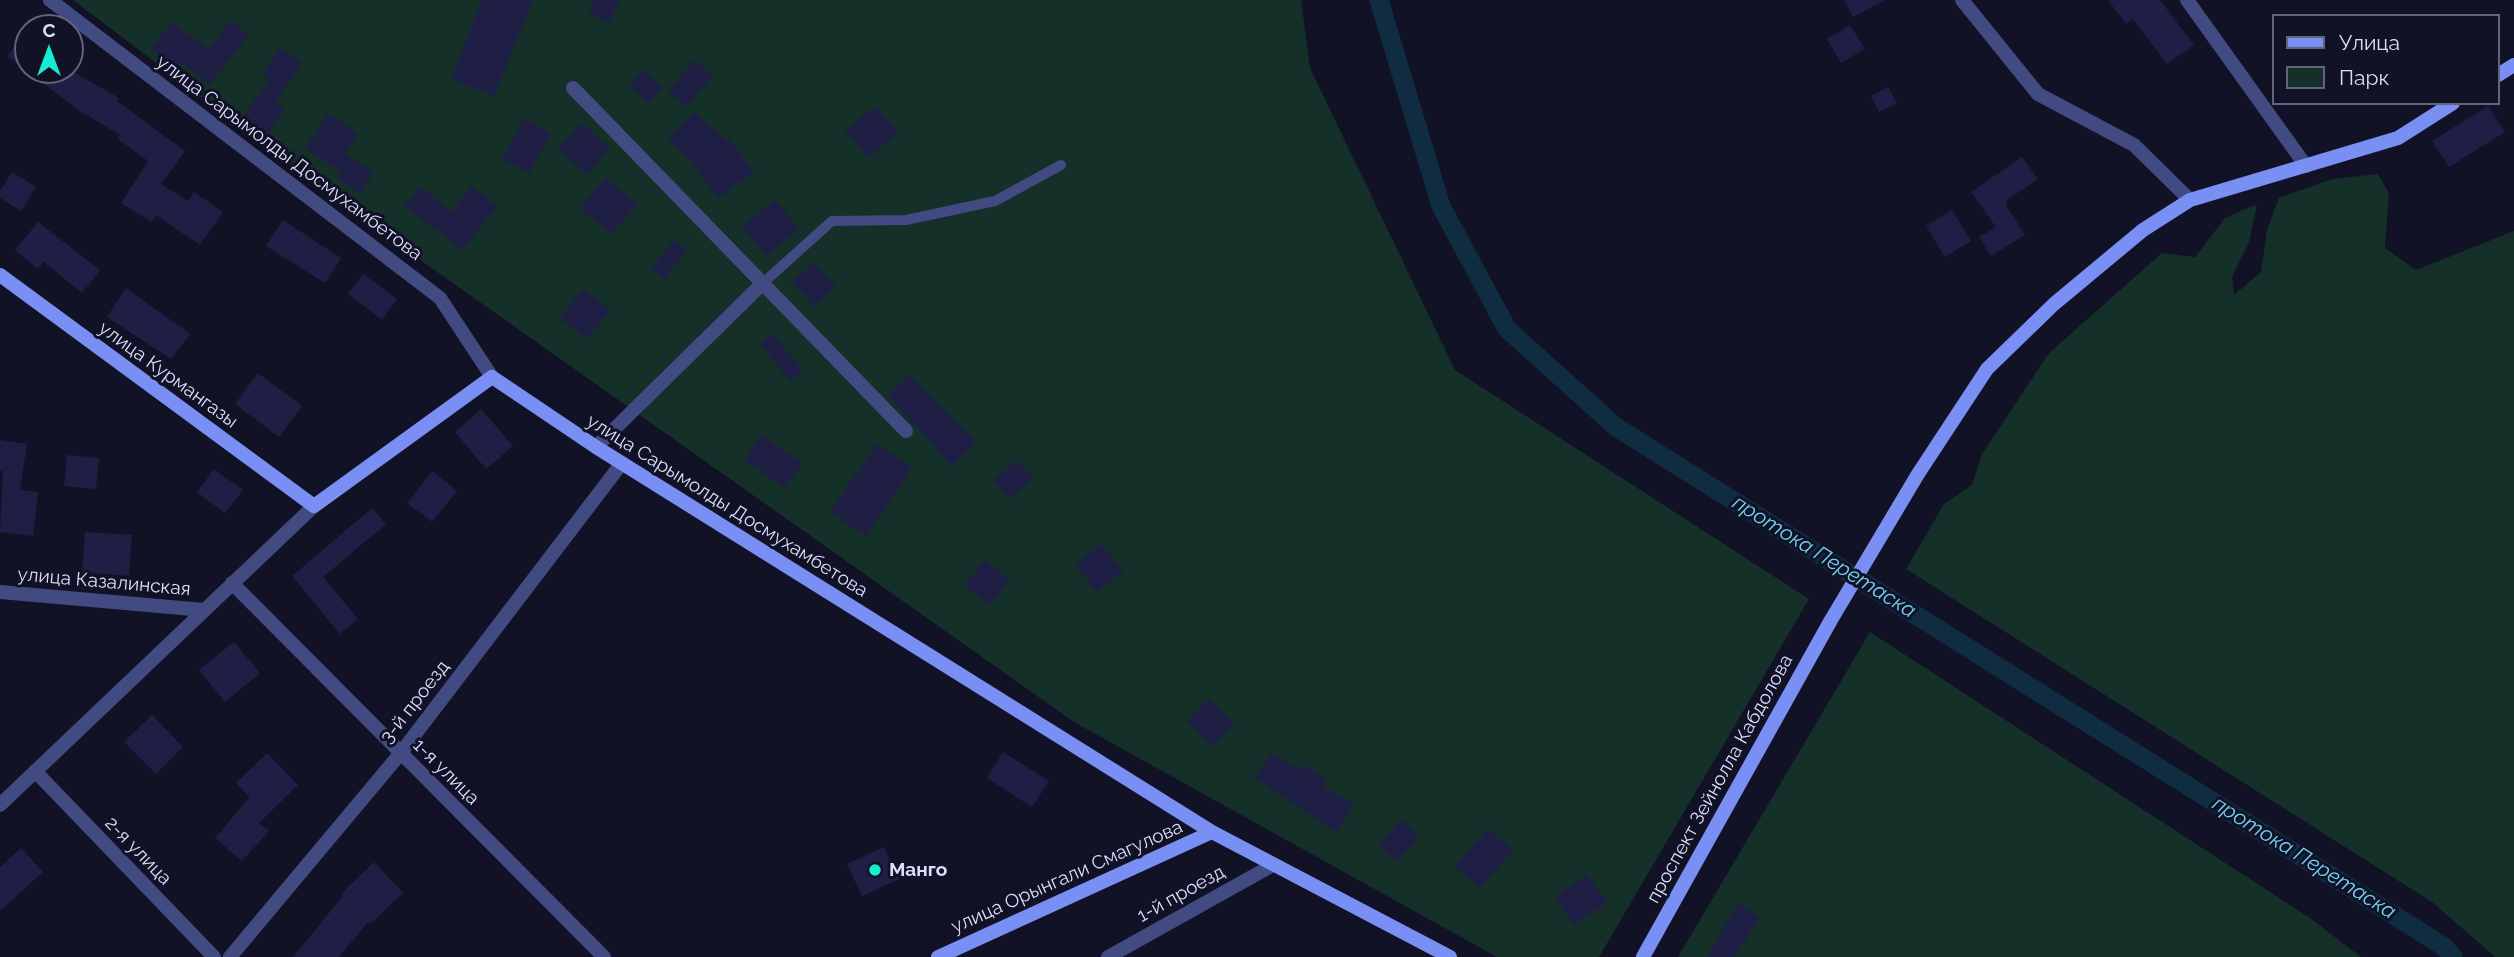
<!DOCTYPE html>
<meta charset="utf-8">
<style>
body{margin:0}
#map{position:relative;width:2514px;height:957px;overflow:hidden;background:#121226;font-family:Raleway,sans-serif}
canvas{display:block}
.legend{position:absolute;left:2272px;top:14px;width:228px;height:91px;box-sizing:border-box;background:#121226;border:2px solid #62637c;margin:0;padding:9px 12px;list-style:none;font-size:21px;color:#daddfc}
.legend li{display:flex;align-items:center;gap:14px;height:35px}
.legend b{width:35px;border:2px solid #62637c}
.north{position:absolute;left:14px;top:14px;width:70px;height:70px;box-sizing:border-box;background:#121226;border:2px solid #62637c;border-radius:50%;rotate:0deg;font-size:19px;font-weight:700;line-height:28px;text-align:center;color:#daddfc}
.north::after{content:'';display:block;margin:auto;width:24px;height:32px;background:#16ebd4;clip-path:polygon(50% 0,100% 100%,50% 72%,0 100%)}
</style>
<div id="map">
<canvas width="2514" height="957"></canvas>
<ul class="legend">
<li><b style="height:9px;background:#798ff3"></b>Улица</li>
<li><b style="height:19px;background:#152f29"></b>Парк</li>
</ul>
<div class="north">С</div>
</div>
<script>
const c = document.querySelector('canvas').getContext('2d');
c.lineJoin = 'round';
function fill(path, color) { c.fillStyle = color; c.fill(path, 'evenodd'); }
const poly = rows => new Path2D(rows.map(r => 'M' + r).join(''));
function strokePath(path, color, width, dash) { c.strokeStyle = color; c.lineWidth = width; c.lineCap = dash ? 'butt' : 'round'; c.setLineDash(dash || []); c.stroke(path); }
function write(font, color, halo, rows, align = 'center') {
  c.font = font + ' Raleway,sans-serif'; c.lineWidth = 6; c.setLineDash([]); c.textBaseline = 'middle'; c.strokeStyle = halo; c.fillStyle = color; for (const [text, x, y, turn = 0] of rows) {
    c.save(); c.translate(x, y); c.rotate((+turn || 0) * Math.PI / 180); c.textAlign = isNaN(turn) ? turn : align; if (halo) c.strokeText(text, 0, 0); c.fillText(text, 0, 0); c.restore();
  }
}
const green = poly([
 [73,0,1301,0,1310,68,1455,370,1809,599,1599,957,1497,957,1074,722,358,216],
 [2378,174,2389,193,2385,248,2416,270,2514,231,2514,957,2495,957,2432,902,1906,569,1944,504,1972,485,1982,454,2049,353,2162,253,2195,257,2225,218,2257,204,2249,242,2232,277,2234,295,2261,272,2267,230,2279,198,2332,179],
 [1870,632,2310,918,2361,957,1678,957]
]);
const canal = poly([
 [1379,0,1441,206,1507,329,1616,427,2443,946,2453,957]
]);
const building = poly([
 [482,0,533,0,494,96,451,79],
 [595,0,619,0,610,23,589,14],
 [1844,0,1885,0,1853,17],
 [2108,0,2160,0,2194,45,2167,64,2133,19,2126,24],
 [230,21,249,35,209,85,182,63,178,70,151,49,172,22,208,49],
 [1850,25,1865,49,1841,63,1827,39],
 [28,29,28,70,70,70,119,98,117,101,185,151,161,184,188,201,194,192,223,212,200,245,156,215,152,222,121,203,148,161,118,139,120,135,80,111,7,56],
 [279,48,302,61,275,104,284,110,266,136,242,119,269,79,263,74],
 [694,60,713,75,687,107,669,91],
 [643,70,662,88,648,103,629,86],
 [1888,87,1897,103,1879,112,1871,96],
 [875,106,898,132,869,158,845,131],
 [2488,106,2505,132,2449,167,2432,141],
 [694,112,727,141,729,139,754,172,718,198,686,156,668,140],
 [328,113,358,133,345,154,374,173,360,193,337,178,341,172,305,149],
 [524,119,551,133,529,173,502,159],
 [581,123,610,148,587,175,558,149],
 [2022,157,2038,179,2007,200,2006,205,2025,235,1991,256,1979,237,1996,227,1971,192],
 [12,172,36,187,21,211,0,198,0,191],
 [606,178,637,204,611,234,580,208],
 [421,186,451,212,472,186,497,206,463,250,404,206],
 [775,200,799,229,767,256,742,227],
 [1952,210,1971,241,1945,257,1926,226],
 [283,220,341,258,325,283,266,246],
 [38,222,100,270,82,293,44,262,38,269,15,250],
 [674,240,687,250,664,279,651,269],
 [815,263,836,287,814,306,793,281],
 [363,274,397,299,382,320,348,294],
 [126,288,190,334,171,359,107,317],
 [583,289,610,310,587,339,560,318],
 [773,333,803,371,790,381,760,344],
 [258,373,302,406,279,437,235,404],
 [909,375,976,442,952,466,888,396],
 [481,409,513,446,486,469,455,432],
 [761,435,802,463,785,488,745,460],
 [0,440,27,444,20,490,38,492,33,536,0,532,3,471,0,471],
 [877,444,912,468,866,536,830,512],
 [67,455,99,458,96,489,64,486],
 [1017,460,1033,478,1009,499,993,481],
 [214,469,243,490,225,513,197,492],
 [432,471,457,491,432,522,407,503],
 [372,508,386,524,323,577,358,619,340,634,292,576],
 [85,532,132,535,129,576,82,572],
 [1101,544,1123,571,1097,592,1075,565],
 [985,560,1010,580,990,605,965,585],
 [234,642,260,673,225,702,199,670],
 [1209,699,1235,724,1212,746,1187,721],
 [152,715,183,747,156,774,124,742],
 [1003,752,1049,781,1032,807,987,778],
 [267,753,298,785,259,823,269,831,242,861,215,838,250,797,236,783],
 [1271,753,1299,770,1303,764,1327,779,1323,786,1354,804,1337,832,1255,778],
 [1401,820,1419,837,1397,862,1379,845],
 [1488,829,1513,850,1480,888,1455,866],
 [884,847,899,879,862,896,847,864],
 [21,848,43,872,0,911,0,867],
 [374,862,403,893,370,924,368,922,339,957,293,957,343,896,341,894],
 [1587,874,1607,903,1574,925,1555,897],
 [1738,903,1760,917,1734,957,1707,957]
]);
const lane = poly([
 [763,283,832,221,906,220,995,201,1061,165]
]);
const street = poly([
 [50,0,440,298,492,377],
 [1962,0,2038,94,2134,145,2190,200],
 [2187,0,2306,166],
 [573,88,906,431],
 [596,447,763,283],
 [232,583,604,957],
 [0,592,204,610],
 [35,771,214,957],
 [0,805,314,506],
 [230,957,400,754,622,463],
 [1108,957,1273,865]
]);
const secondary = poly([
 [2498,75,2514,65],
 [0,275,314,506,492,377,596,447,1212,832,1450,957],
 [938,957,1212,832],
 [1643,957,1831,620,1918,474,1987,369,2054,304,2143,230,2190,200,2398,138,2453,103]
]);
const markers = [
 [875,870,7,"#16ebd4"]
];
const streetNames = [
 ["улица Сарымолды Досмухамбетова",289,158,37],
 ["улица Курмангазы",168,375,36],
 ["улица Сарымолды Досмухамбетова",727,506,32],
 ["улица Казалинская",104,582,5],
 ["3-й проезд",415,702,-52],
 ["1-я улица",446,772,45],
 ["проспект Зейнолла Кабдолова",1720,779,-61],
 ["2-я улица",138,851,46],
 ["улица Орынгали Смагулова",1067,877,-24],
 ["1-й проезд",1181,894,-29]
];
const poiNames = [
 ["Манго",889,870]
];
const waterNames = [
 ["протока Перетаска",1824,557,32],
 ["протока Перетаска",2304,858,32]
];
fill(green, '#152f29');
strokePath(canal, '#0f2c41', 19);
fill(building, '#1f1f45');
strokePath(lane, '#414b81', 10);
strokePath(street, '#414b81', 14);
strokePath(secondary, '#798ff3', 14);
for (const [x, y, r, color] of markers) { const dot = new Path2D(); dot.arc(x, y, r, 0, 2 * Math.PI); c.fillStyle = color; c.fill(dot); strokePath(dot, '#121226', 2.5); }
write('19px', '#daddfc', '#121226', streetNames);
write('bold 19px', '#daddfc', '#121226', poiNames, 'left');
write('italic 21px', '#71d1f3', '#121226', waterNames);
</script>
